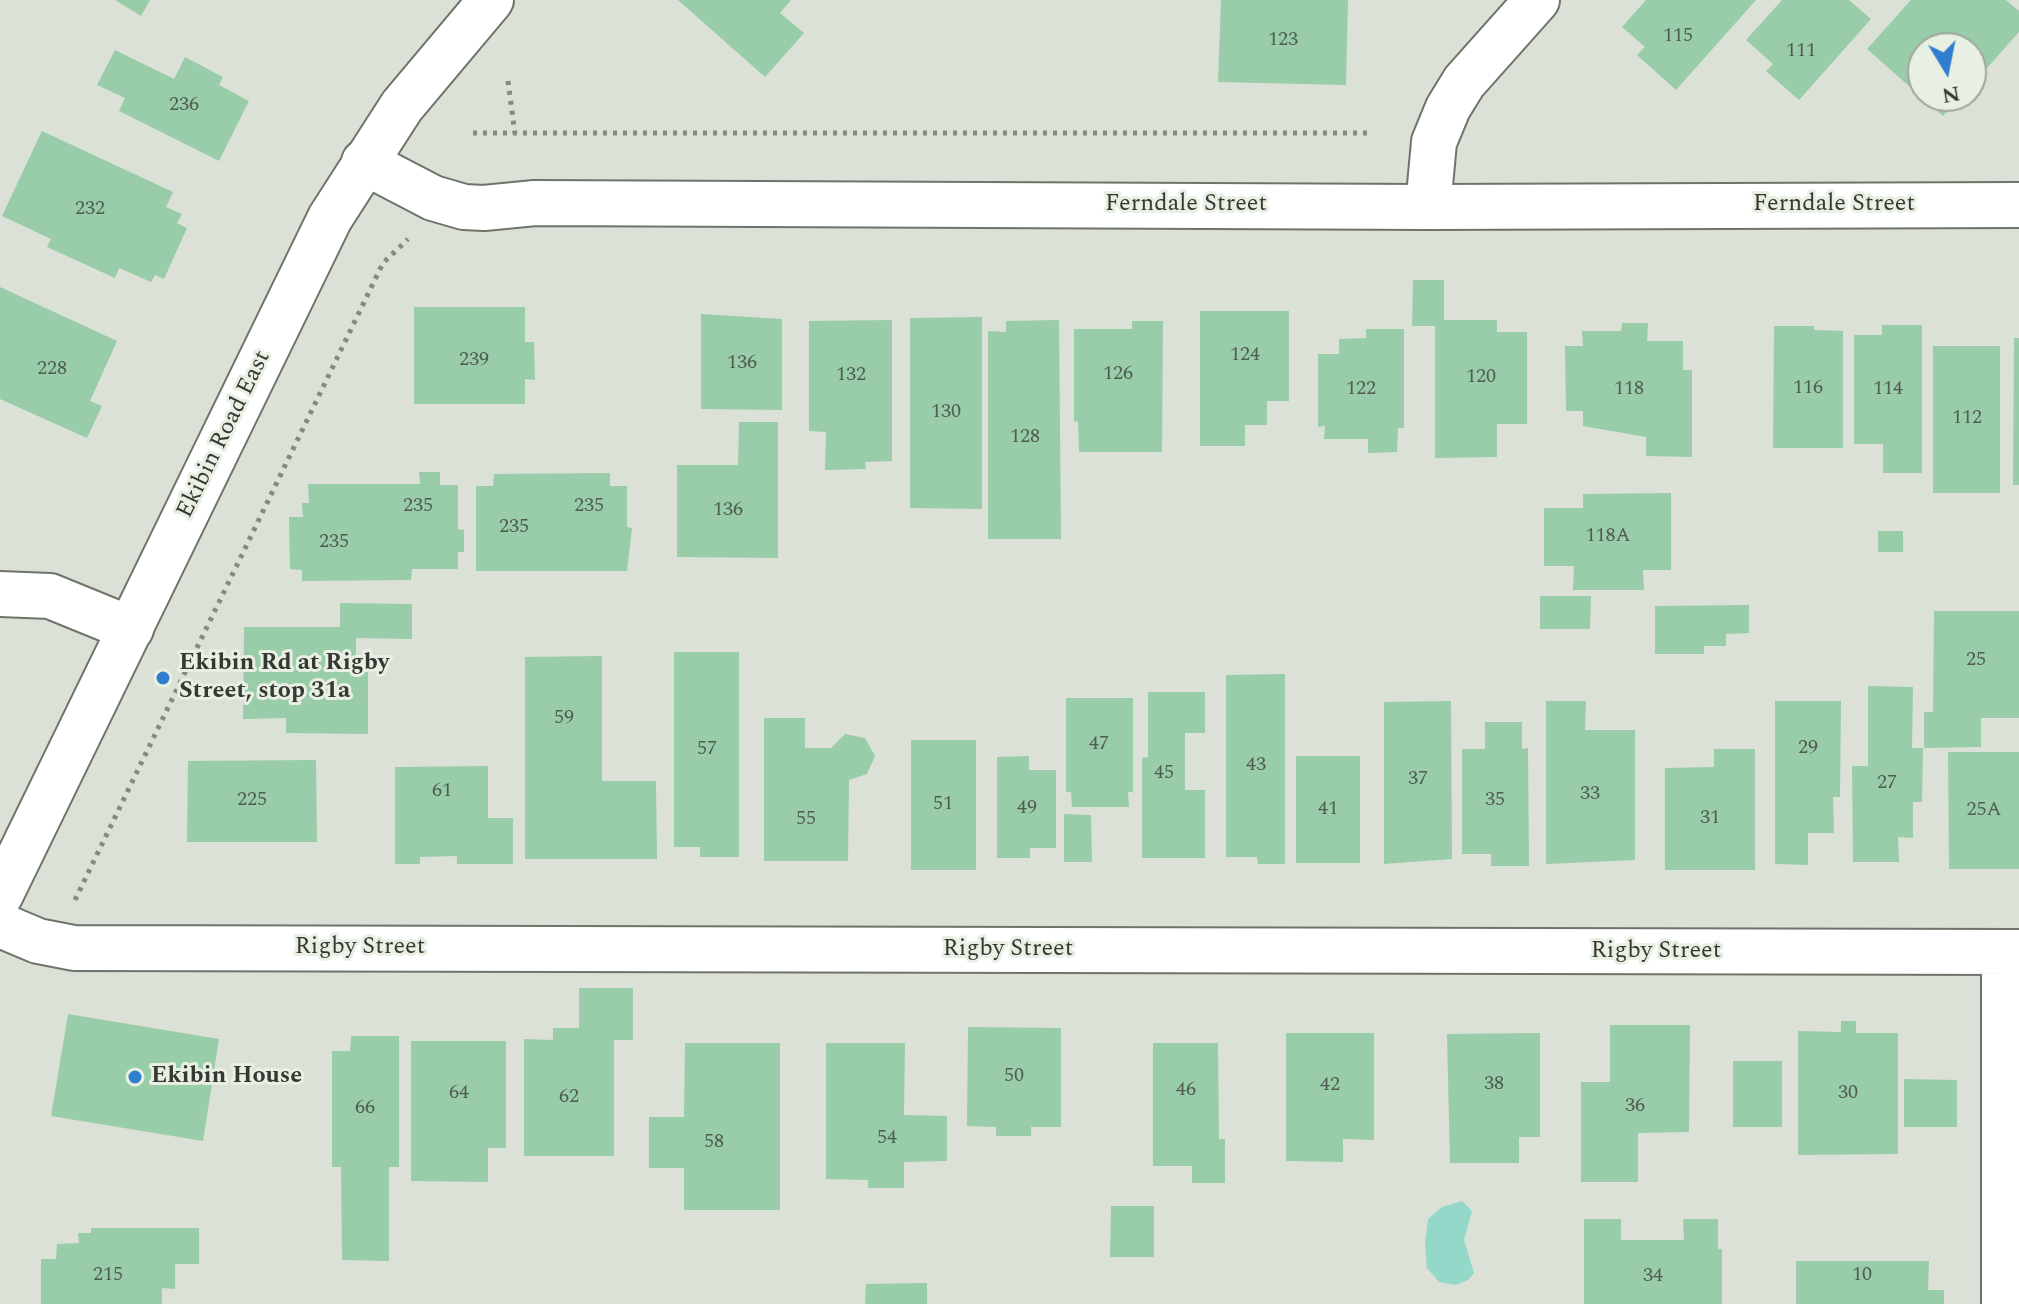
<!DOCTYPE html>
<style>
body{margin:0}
#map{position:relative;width:2019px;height:1304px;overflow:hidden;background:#dbe1d6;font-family:Spectral,serif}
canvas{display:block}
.north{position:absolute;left:1907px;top:32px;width:80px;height:80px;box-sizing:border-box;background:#e8efe3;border:2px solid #a1a69d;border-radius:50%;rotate:170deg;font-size:22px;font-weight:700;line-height:32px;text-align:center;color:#363833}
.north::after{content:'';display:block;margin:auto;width:28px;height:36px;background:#307fcf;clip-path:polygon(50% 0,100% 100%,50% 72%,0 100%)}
</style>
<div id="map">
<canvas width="2019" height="1304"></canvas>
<div class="north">N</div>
</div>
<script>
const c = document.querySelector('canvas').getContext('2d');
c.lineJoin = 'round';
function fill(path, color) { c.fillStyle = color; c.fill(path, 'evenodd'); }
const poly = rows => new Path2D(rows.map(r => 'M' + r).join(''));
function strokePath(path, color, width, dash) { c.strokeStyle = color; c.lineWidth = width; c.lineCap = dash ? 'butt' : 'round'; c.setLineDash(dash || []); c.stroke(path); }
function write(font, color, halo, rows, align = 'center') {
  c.font = font + ' Spectral,serif'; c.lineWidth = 6; c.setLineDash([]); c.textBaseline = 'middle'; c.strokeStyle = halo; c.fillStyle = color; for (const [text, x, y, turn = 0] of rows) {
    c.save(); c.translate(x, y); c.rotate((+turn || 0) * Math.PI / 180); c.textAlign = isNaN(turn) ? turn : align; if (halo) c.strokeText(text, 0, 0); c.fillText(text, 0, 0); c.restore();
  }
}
const water = poly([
 [1462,1201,1472,1211,1464,1240,1474,1273,1468,1280,1456,1285,1439,1282,1427,1268,1425,1244,1428,1219,1442,1207]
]);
const building = poly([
 [115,0,150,0,141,16],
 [678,0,791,0,780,13,804,33,765,77],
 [1221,0,1348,0,1346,85,1218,82],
 [1646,0,1756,0,1676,90,1637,55,1645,47,1622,27],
 [1782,0,1849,0,1871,19,1799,100,1766,71,1773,64,1746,40],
 [1911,0,2006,0,2019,11,2019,32,1971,86,1971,48,1923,48,1923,96,1962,96,1943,116,1867,49],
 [115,50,174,79,185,57,223,77,219,85,249,101,219,161,119,111,125,98,97,85],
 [42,131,173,192,166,207,182,214,177,223,187,228,164,279,155,275,151,282,119,268,115,278,47,247,51,239,2,216],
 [1413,280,1444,280,1444,320,1497,320,1497,332,1527,332,1527,424,1497,424,1497,457,1435,458,1435,326,1412,326],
 [0,287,117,341,90,401,102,406,87,438,0,399],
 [414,307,525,307,525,342,534,342,535,380,525,379,525,404,414,404],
 [1200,311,1289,311,1289,401,1267,401,1267,425,1245,425,1245,446,1200,446],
 [701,314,782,319,782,410,701,409],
 [982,317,982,509,910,508,910,318],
 [892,320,892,461,865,462,866,469,825,470,826,432,809,431,809,321],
 [1059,320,1061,539,988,539,988,331,1006,332,1006,321],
 [1132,321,1163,321,1162,452,1079,452,1078,421,1074,422,1074,329,1132,329],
 [1622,323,1648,323,1647,341,1683,341,1683,370,1692,370,1692,457,1646,456,1646,437,1583,426,1583,411,1566,411,1565,346,1583,346,1582,331,1621,331],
 [1882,325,1922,325,1922,473,1883,473,1883,444,1854,444,1854,335,1882,335],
 [1774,326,1814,326,1814,330,1843,331,1843,448,1773,448],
 [1366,329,1404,329,1404,428,1398,428,1397,452,1368,453,1368,439,1324,439,1325,426,1318,427,1318,354,1339,354,1339,339,1366,338],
 [2014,338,2019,338,2019,485,2013,485],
 [1933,346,2000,346,2000,493,1933,493],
 [739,422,778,422,778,558,677,557,677,465,738,465],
 [419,472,440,472,440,485,458,485,458,529,464,530,464,552,458,552,458,569,412,569,411,580,302,581,302,570,290,569,289,517,303,517,302,503,309,503,308,484,420,484],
 [610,473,610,486,627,486,627,527,632,528,627,571,476,571,476,486,493,486,494,474],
 [1671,493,1671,570,1643,570,1644,590,1573,590,1574,566,1544,566,1544,508,1583,508,1583,494],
 [1878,531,1903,531,1903,552,1878,552],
 [1540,596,1591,596,1590,629,1540,629],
 [340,603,412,604,412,639,356,638,356,663,368,663,368,734,286,733,286,718,243,719,244,627,340,627],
 [1749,605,1749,633,1726,634,1726,646,1704,646,1704,654,1655,654,1655,606],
 [1934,611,2019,611,2019,718,1981,718,1981,747,1924,748,1924,712,1933,712],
 [674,652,739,652,739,857,700,857,700,847,674,847],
 [602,656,602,781,656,781,657,859,525,859,525,657],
 [1285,674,1285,864,1258,864,1257,857,1226,857,1226,675],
 [1868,686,1913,687,1912,748,1923,748,1922,802,1913,802,1913,838,1898,837,1899,862,1853,862,1852,766,1868,766],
 [1148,692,1205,692,1205,733,1185,733,1185,790,1205,790,1205,858,1142,858,1142,758,1148,757],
 [1066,698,1133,698,1133,792,1128,792,1129,807,1072,807,1071,792,1066,792],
 [1451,701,1452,859,1384,864,1384,702],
 [1546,701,1586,701,1585,730,1635,730,1635,860,1546,864],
 [1775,701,1841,701,1840,797,1833,797,1834,833,1808,833,1808,865,1775,864],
 [764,718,805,718,805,748,831,748,845,734,865,738,875,756,867,774,849,780,848,861,764,861],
 [1485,722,1522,722,1522,749,1528,748,1529,866,1491,866,1491,854,1462,854,1462,749,1485,749],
 [911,740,976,740,976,870,911,870],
 [1714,749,1755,749,1755,870,1665,870,1665,768,1714,767],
 [1948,752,2019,752,2019,869,1949,869],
 [1029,756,1029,770,1056,770,1056,848,1030,848,1030,858,997,858,997,757],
 [1296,756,1360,756,1360,863,1296,863],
 [316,760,317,842,187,842,188,761],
 [488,766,488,818,513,818,513,864,457,864,457,856,420,857,420,864,395,864,395,767],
 [1064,814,1091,815,1092,862,1064,862],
 [579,988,633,988,633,1040,614,1040,614,1156,524,1156,524,1039,553,1040,553,1028,579,1028],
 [68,1014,219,1039,203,1141,51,1116],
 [1841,1021,1856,1021,1856,1033,1898,1033,1898,1154,1798,1155,1798,1031,1841,1032],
 [1610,1025,1690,1025,1689,1132,1638,1133,1638,1182,1581,1182,1581,1082,1610,1082],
 [968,1027,1061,1028,1061,1127,1031,1127,1031,1136,996,1136,996,1127,967,1126],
 [1286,1033,1374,1033,1374,1140,1343,1139,1343,1162,1286,1161],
 [1540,1033,1540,1137,1519,1137,1519,1163,1450,1163,1447,1034],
 [351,1036,399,1036,399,1167,389,1167,389,1261,342,1260,341,1167,332,1167,332,1051,350,1051],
 [411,1041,506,1041,506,1148,488,1148,488,1182,411,1181],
 [685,1043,780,1043,780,1210,684,1210,684,1168,649,1168,649,1117,684,1117],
 [826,1043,905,1043,904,1115,947,1116,947,1161,904,1162,904,1188,868,1188,868,1180,826,1179],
 [1153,1043,1218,1043,1219,1139,1225,1139,1225,1183,1192,1183,1192,1166,1153,1166],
 [1733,1061,1782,1061,1782,1127,1733,1127],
 [1904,1079,1957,1080,1957,1127,1904,1127],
 [1111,1206,1154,1206,1154,1257,1110,1257],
 [1584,1219,1621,1219,1621,1240,1684,1240,1683,1219,1718,1219,1718,1249,1722,1249,1722,1304,1584,1304],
 [91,1228,199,1228,199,1264,175,1264,175,1289,162,1288,162,1304,41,1304,41,1259,56,1259,57,1244,79,1243,78,1233,91,1233],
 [1796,1261,1929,1261,1928,1290,1944,1290,1944,1304,1796,1304],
 [927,1283,927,1304,865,1304,866,1284]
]);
const path = poly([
 [508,81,515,134],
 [473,133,1367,133],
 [75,900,383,263,408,239]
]);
const minor = poly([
 [364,162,433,198,464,207,484,208,535,203,1428,207,2019,205],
 [1428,207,1434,142,1448,108,1464,82,1537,0],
 [0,594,50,596,131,629],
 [0,925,38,941,74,948,2019,952],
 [2004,952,2004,1304]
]);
const tertiary = poly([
 [0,896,330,218,402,106,491,0]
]);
const markers = [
 [163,678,8,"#307fcf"],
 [135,1077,8,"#307fcf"]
];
const numberNames = [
 ["115",1678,37],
 ["123",1283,41],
 ["111",1801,52],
 ["236",184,106],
 ["232",90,210],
 ["124",1245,356],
 ["239",474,361],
 ["136",742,364],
 ["228",52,370],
 ["126",1118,375],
 ["132",851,376],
 ["120",1481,378],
 ["116",1808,389],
 ["122",1361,390],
 ["118",1629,390],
 ["114",1888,390],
 ["130",946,413],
 ["112",1967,419],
 ["128",1025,438],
 ["235",418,507],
 ["235",589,507],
 ["136",728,511],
 ["235",514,528],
 ["118A",1608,537],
 ["235",334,543],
 ["25",1976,661],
 ["59",564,719],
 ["47",1099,745],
 ["29",1808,749],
 ["57",707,750],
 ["43",1256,766],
 ["45",1164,774],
 ["37",1418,780],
 ["27",1887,784],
 ["61",442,792],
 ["33",1590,795],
 ["225",252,801],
 ["35",1495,801],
 ["51",943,805],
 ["49",1027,809],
 ["41",1328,810],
 ["25A",1984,811],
 ["31",1710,819],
 ["55",806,820],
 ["50",1014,1077],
 ["38",1494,1085],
 ["42",1330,1086],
 ["46",1186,1091],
 ["64",459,1094],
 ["30",1848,1094],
 ["62",569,1098],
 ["36",1635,1107],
 ["66",365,1109],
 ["54",887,1139],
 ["58",714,1143],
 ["215",108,1276],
 ["10",1862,1276],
 ["34",1653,1277]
];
const streetNames = [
 ["Ferndale Street",1186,205],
 ["Ferndale Street",1834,205],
 ["Ekibin Road East",225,435,-64],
 ["Rigby Street",360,948],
 ["Rigby Street",1008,950],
 ["Rigby Street",1656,952]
];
const poiNames = [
 ["Ekibin Rd at Rigby",179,664],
 ["Street, stop 31a",179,692],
 ["Ekibin House",151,1077]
];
fill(water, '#93d8c9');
fill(building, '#99cca8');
strokePath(minor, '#6e7469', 48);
strokePath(tertiary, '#6e7469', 48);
strokePath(path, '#858981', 5, [4, 6]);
strokePath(minor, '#fff', 44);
strokePath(tertiary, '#fff', 44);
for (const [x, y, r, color] of markers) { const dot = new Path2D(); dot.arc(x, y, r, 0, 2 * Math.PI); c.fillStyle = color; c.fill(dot); strokePath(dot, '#e8efe3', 3); }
write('20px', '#4f5d50', null, numberNames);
write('24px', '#363833', '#e8efe3', streetNames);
write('bold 24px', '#363833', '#e8efe3', poiNames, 'left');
</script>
